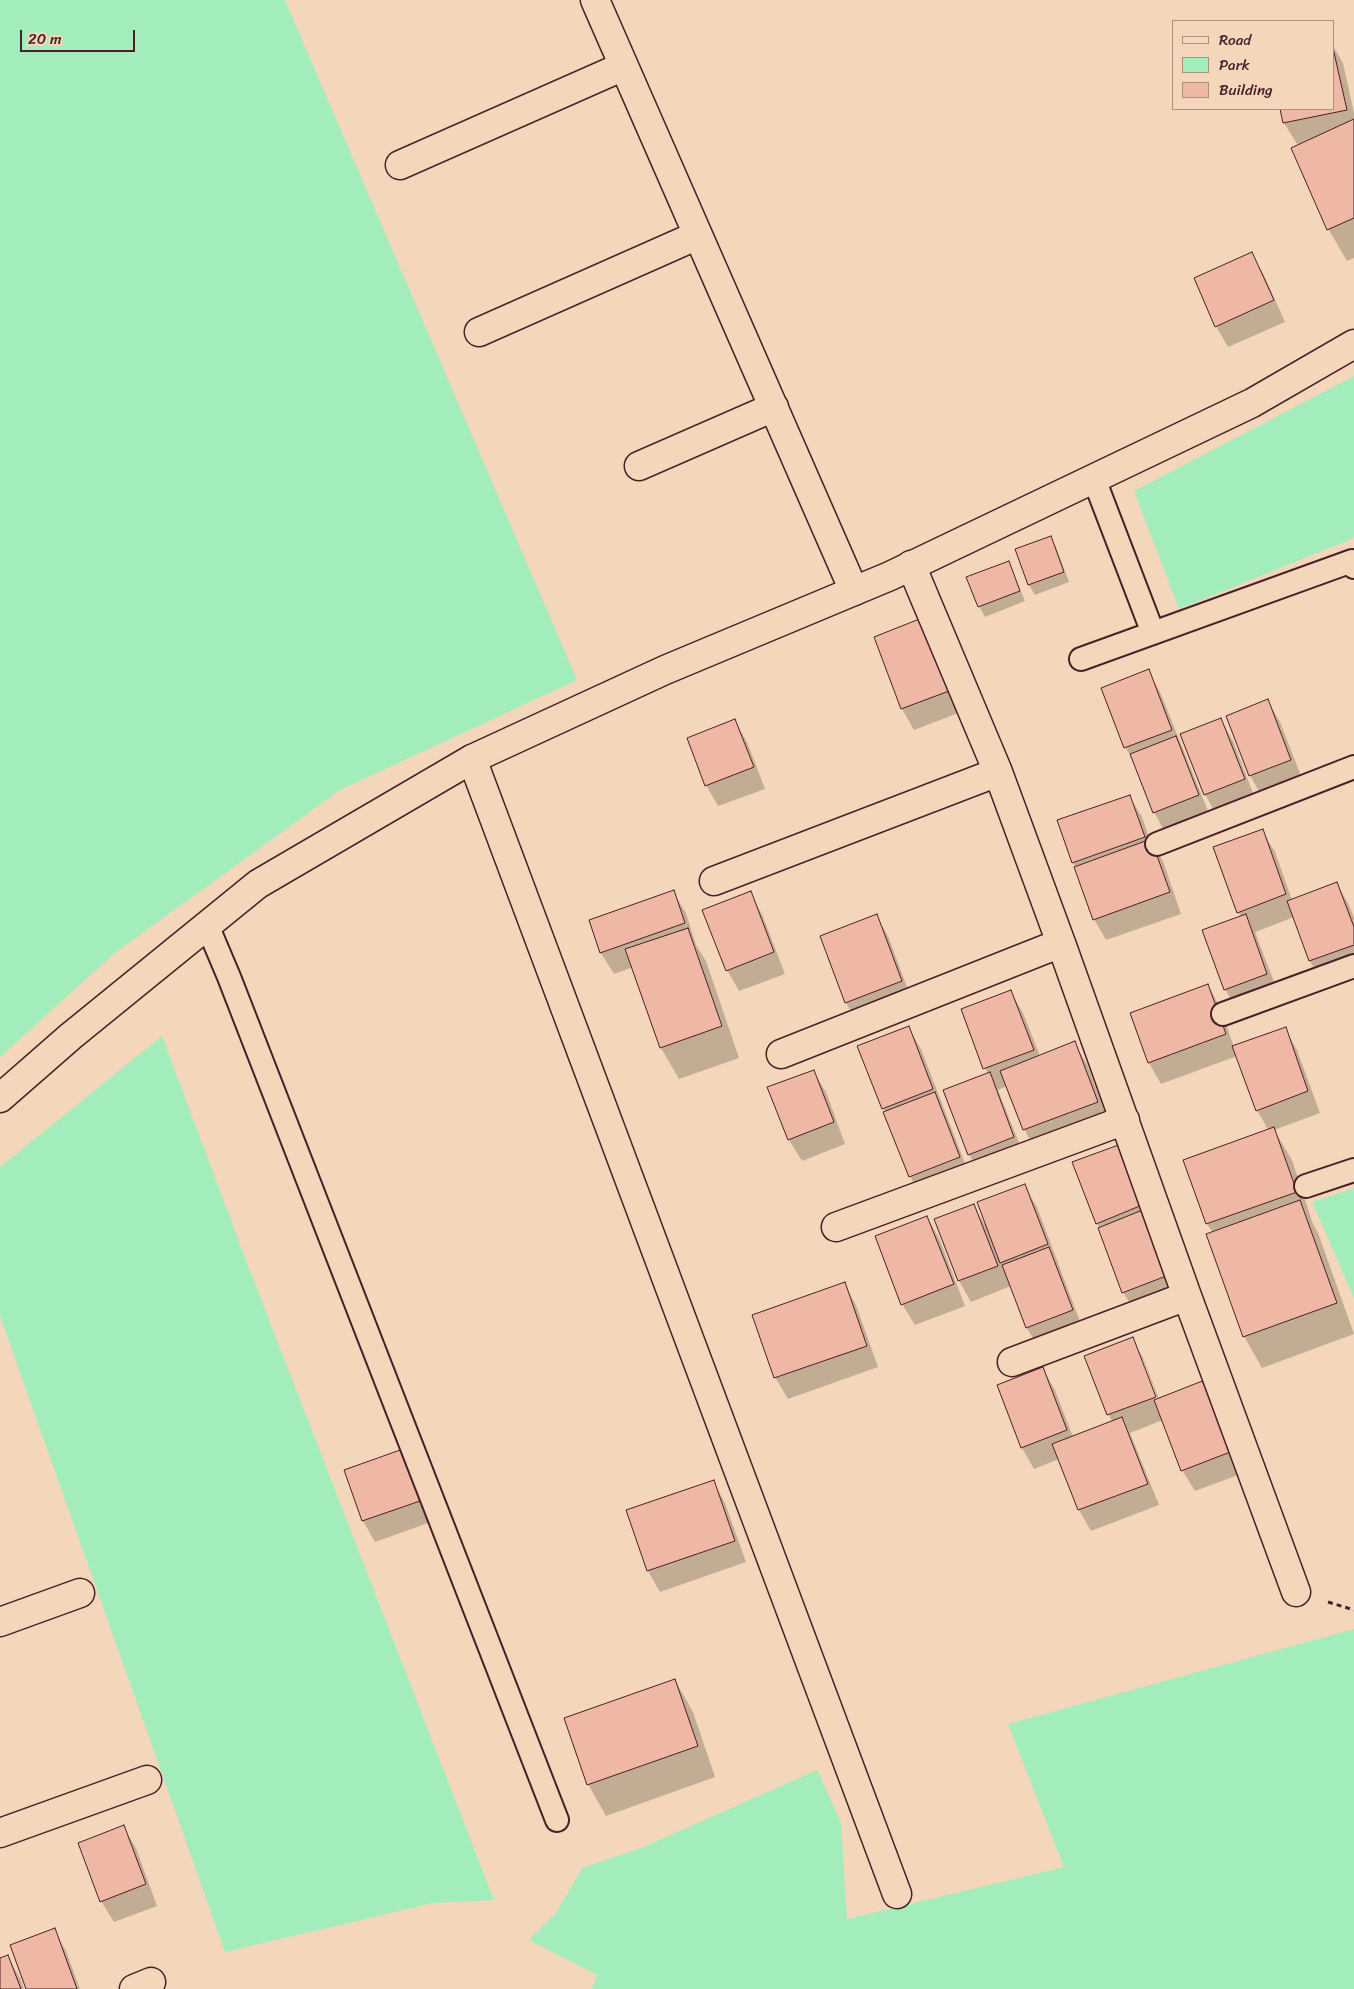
<!DOCTYPE html>
<style>
body{margin:0}
#map{position:relative;width:1354px;height:1989px;overflow:hidden;background:#f4d7ba;font-family:Sriracha,sans-serif}
canvas{display:block}
.legend{position:absolute;left:1172px;top:20px;width:162px;height:90px;box-sizing:border-box;background:#f4d7ba;border:1px solid #b08d81;margin:0;padding:6px 9px;list-style:none;font-size:15px;color:#4a1f2b}
.legend li{display:flex;align-items:center;gap:10px;height:25px}
.legend b{width:25px;border:1px solid #b08d81}
.scale{position:absolute;left:20px;top:30px;width:115px;height:22px;box-sizing:border-box;border:2px solid #4a1f2b;border-top:0;padding-left:6px;font-size:15px;line-height:18px;white-space:nowrap;color:#4a1f2b;-webkit-text-stroke:4px #f4d7ba;paint-order:stroke}
</style>
<div id="map">
<canvas width="1354" height="1989"></canvas>
<ul class="legend">
<li><b style="height:6px;background:#f4d7ba"></b>Road</li>
<li><b style="height:14px;background:#a3edbc"></b>Park</li>
<li><b style="height:14px;background:#efb8a4"></b>Building</li>
</ul>
<div class="scale">20 m</div>
</div>
<script>
const c = document.querySelector('canvas').getContext('2d');
c.lineJoin = 'round';
function fill(path, color) { c.fillStyle = color; c.fill(path, 'evenodd'); }
const poly = rows => new Path2D(rows.map(r => 'M' + r).join(''));
function strokePath(path, color, width, dash) { c.strokeStyle = color; c.lineWidth = width; c.lineCap = dash ? 'butt' : 'round'; c.setLineDash(dash || []); c.stroke(path); }
const green = poly([
 [0,0,285,0,577,680,340,790,116,952,0,1057],
 [1354,376,1354,538,1179,609,1134,491],
 [162,1036,247,1263,494,1900,433,1903,225,1952,0,1316,0,1167],
 [1354,1188,1354,1298,1312,1202],
 [1354,1629,1354,1989,592,1989,597,1975,529,1940,556,1913,582,1868,641,1848,817,1770,841,1822,847,1919,1064,1867,1008,1724]
]);
const shadow = poly([
 [1333,46,1343,63,1354,113,1354,258,1347,261,1329,230,1292,149,1302,143,1297,144,1284,123,1281,109,1333,109],
 [1251,254,1264,275,1285,322,1228,347,1216,326],
 [1050,537,1056,547,1069,582,1035,595,1029,585,1016,550],
 [1009,562,1025,601,985,617,979,606],
 [922,620,961,712,914,730,902,709,875,638],
 [1148,671,1160,692,1210,816,1166,834,1154,812,1136,766,1126,748,1103,688],
 [1268,701,1280,722,1303,781,1262,797,1250,775],
 [734,720,747,742,765,789,718,806,706,785],
 [1221,720,1233,741,1256,801,1217,816,1205,794],
 [1129,796,1142,817,1150,840,1163,861,1181,914,1106,940,1094,919,1073,862],
 [1262,831,1275,852,1292,900,1337,884,1349,905,1354,918,1354,971,1322,982,1310,961,1294,917,1255,932,1279,995,1237,1010,1225,989,1241,917,1238,912],
 [673,892,686,913,696,945,706,961,739,1058,679,1079,661,1048,633,967,614,974,601,953,591,920],
 [750,893,762,914,785,974,739,991,727,970],
 [876,915,888,936,913,1003,859,1024,846,1003,821,937],
 [1208,986,1220,1007,1234,1047,1285,1029,1297,1050,1320,1113,1274,1130,1292,1160,1313,1224,1318,1233,1354,1334,1262,1368,1244,1336,1213,1233,1207,1224,1185,1161,1269,1131,1257,1110,1237,1056,1161,1084,1149,1063,1131,1013],
 [1011,992,1023,1013,1040,1056,1074,1043,1087,1064,1109,1123,1036,1151,1024,1129,1007,1086,998,1090,1025,1158,981,1175,969,1154,988,1074,962,1010],
 [908,1027,921,1049,971,1179,922,1198,910,1176,859,1046],
 [813,1071,826,1092,845,1144,802,1161,789,1140,769,1088],
 [1123,1144,1186,1294,1136,1313,1123,1292,1097,1223],
 [1024,1186,1037,1207,1084,1332,1039,1349,1027,1328,1011,1286,971,1302,959,1281,936,1220,973,1205,987,1228],
 [927,1217,939,1238,965,1306,915,1325,902,1304],
 [844,1284,856,1305,878,1367,788,1399,775,1377],
 [1132,1339,1144,1360,1159,1399,1210,1380,1249,1471,1195,1491,1182,1470,1163,1420,1130,1433,1159,1505,1091,1531,1079,1510,1059,1459,1034,1469,1022,1448,1043,1369,1055,1390,1073,1437,1112,1422,1086,1357],
 [1140,1360,1143,1360,1159,1402,1157,1403],
 [402,1451,431,1522,375,1542,363,1521],
 [713,1481,725,1503,746,1562,660,1592,648,1571],
 [675,1680,693,1712,715,1777,606,1816,588,1784],
 [123,1827,136,1848,157,1906,114,1922,101,1901],
 [54,1930,66,1951,80,1989,27,1989],
 [8,1957,20,1978,24,1989,0,1989,0,1959]
]);
const building = poly([
 [1333,48,1347,110,1283,123,1280,109,1333,109,1333,48],
 [1354,119,1354,218,1327,230,1291,148,1354,119],
 [1252,252,1274,300,1215,327,1194,278,1252,252],
 [1051,536,1064,572,1028,585,1015,549,1051,536],
 [1009,561,1020,591,978,607,966,577,1009,561],
 [922,618,949,691,901,709,874,637,922,618],
 [1149,669,1172,730,1124,748,1101,688,1149,669],
 [1268,699,1291,760,1249,776,1226,716,1268,699],
 [1221,718,1245,779,1204,795,1180,734,1221,718],
 [735,719,754,767,705,786,687,738,735,719],
 [1176,736,1199,795,1153,813,1130,754,1176,736],
 [1130,795,1145,837,1072,863,1057,820,1130,795],
 [1263,829,1286,894,1237,913,1213,847,1263,829],
 [1151,839,1170,892,1093,920,1074,867,1151,839],
 [1337,882,1354,927,1354,945,1309,961,1287,901,1337,882],
 [674,890,685,923,600,953,589,920,674,890],
 [751,891,774,952,726,971,702,910,751,891],
 [877,914,902,981,845,1003,820,936,877,914],
 [1246,914,1267,974,1224,990,1202,930,1246,914],
 [688,928,722,1026,660,1048,625,949,688,928],
 [1208,984,1226,1034,1148,1063,1130,1013,1208,984],
 [1011,990,1034,1050,983,1069,961,1009,1011,990],
 [909,1026,933,1089,882,1109,857,1046,909,1026],
 [1286,1027,1308,1091,1256,1111,1232,1046,1286,1027],
 [1075,1041,1098,1102,1023,1130,1000,1071,1075,1041],
 [814,1070,834,1122,788,1140,767,1087,814,1070],
 [990,1072,1014,1137,968,1155,943,1090,990,1072],
 [935,1092,960,1157,909,1177,883,1112,935,1092],
 [1274,1127,1297,1192,1206,1224,1183,1160,1274,1127],
 [1124,1143,1147,1203,1096,1224,1072,1162,1124,1143],
 [1025,1184,1048,1244,1000,1263,977,1202,1025,1184],
 [1300,1200,1337,1303,1243,1337,1206,1234,1300,1200],
 [974,1204,998,1266,958,1281,934,1219,974,1204],
 [1150,1207,1174,1273,1122,1293,1098,1228,1150,1207],
 [927,1216,954,1284,901,1305,875,1236,927,1216],
 [1049,1247,1073,1310,1026,1328,1002,1265,1049,1247],
 [845,1282,867,1346,774,1378,752,1315,845,1282],
 [1133,1337,1156,1397,1107,1415,1084,1356,1133,1337],
 [1043,1367,1067,1430,1021,1448,997,1385,1043,1367],
 [1210,1378,1238,1449,1181,1471,1154,1400,1210,1378],
 [1122,1417,1148,1484,1078,1510,1052,1444,1122,1417],
 [403,1449,420,1501,362,1521,344,1470,403,1449],
 [714,1480,735,1541,647,1571,626,1510,714,1480],
 [675,1679,698,1746,587,1785,564,1718,675,1679],
 [124,1825,146,1884,100,1902,78,1843,124,1825],
 [55,1928,77,1989,26,1989,10,1945,55,1928],
 [8,1955,21,1989,0,1989,0,1958,8,1955]
]);
const path = poly([
 [1328,1602,1354,1610]
]);
const service = poly([
 [1094,479,1153,633],
 [1081,659,1352,561,1354,567],
 [1157,844,1354,767],
 [207,925,229,977,557,1820],
 [1223,1014,1354,966],
 [1306,1186,1354,1170]
]);
const minor = poly([
 [595,0,854,591],
 [400,165,624,66],
 [479,332,698,235],
 [639,466,774,407],
 [472,759,897,1894],
 [714,881,998,772,911,565],
 [1061,943,1187,1296,1296,1592],
 [781,1054,1061,943,998,772],
 [836,1227,1125,1120],
 [1012,1362,1187,1296],
 [0,1622,80,1593],
 [0,1833,147,1780],
 [134,1989,151,1982]
]);
const tertiary = poly([
 [0,1098,71,1036,258,884,472,759,665,670,890,576,1252,403,1354,344]
]);
fill(green, '#a3edbc');
fill(shadow, '#0003');
fill(building, '#efb8a4');
strokePath(building, '#4a1f2b', 1);
strokePath(service, '#4a1f2b', 26);
strokePath(minor, '#4a1f2b', 31);
strokePath(tertiary, '#4a1f2b', 31);
strokePath(path, '#4a1f2b', 3, [5, 4]);
strokePath(service, '#f4d7ba', 22);
strokePath(minor, '#f4d7ba', 28);
strokePath(tertiary, '#f4d7ba', 28);
</script>
